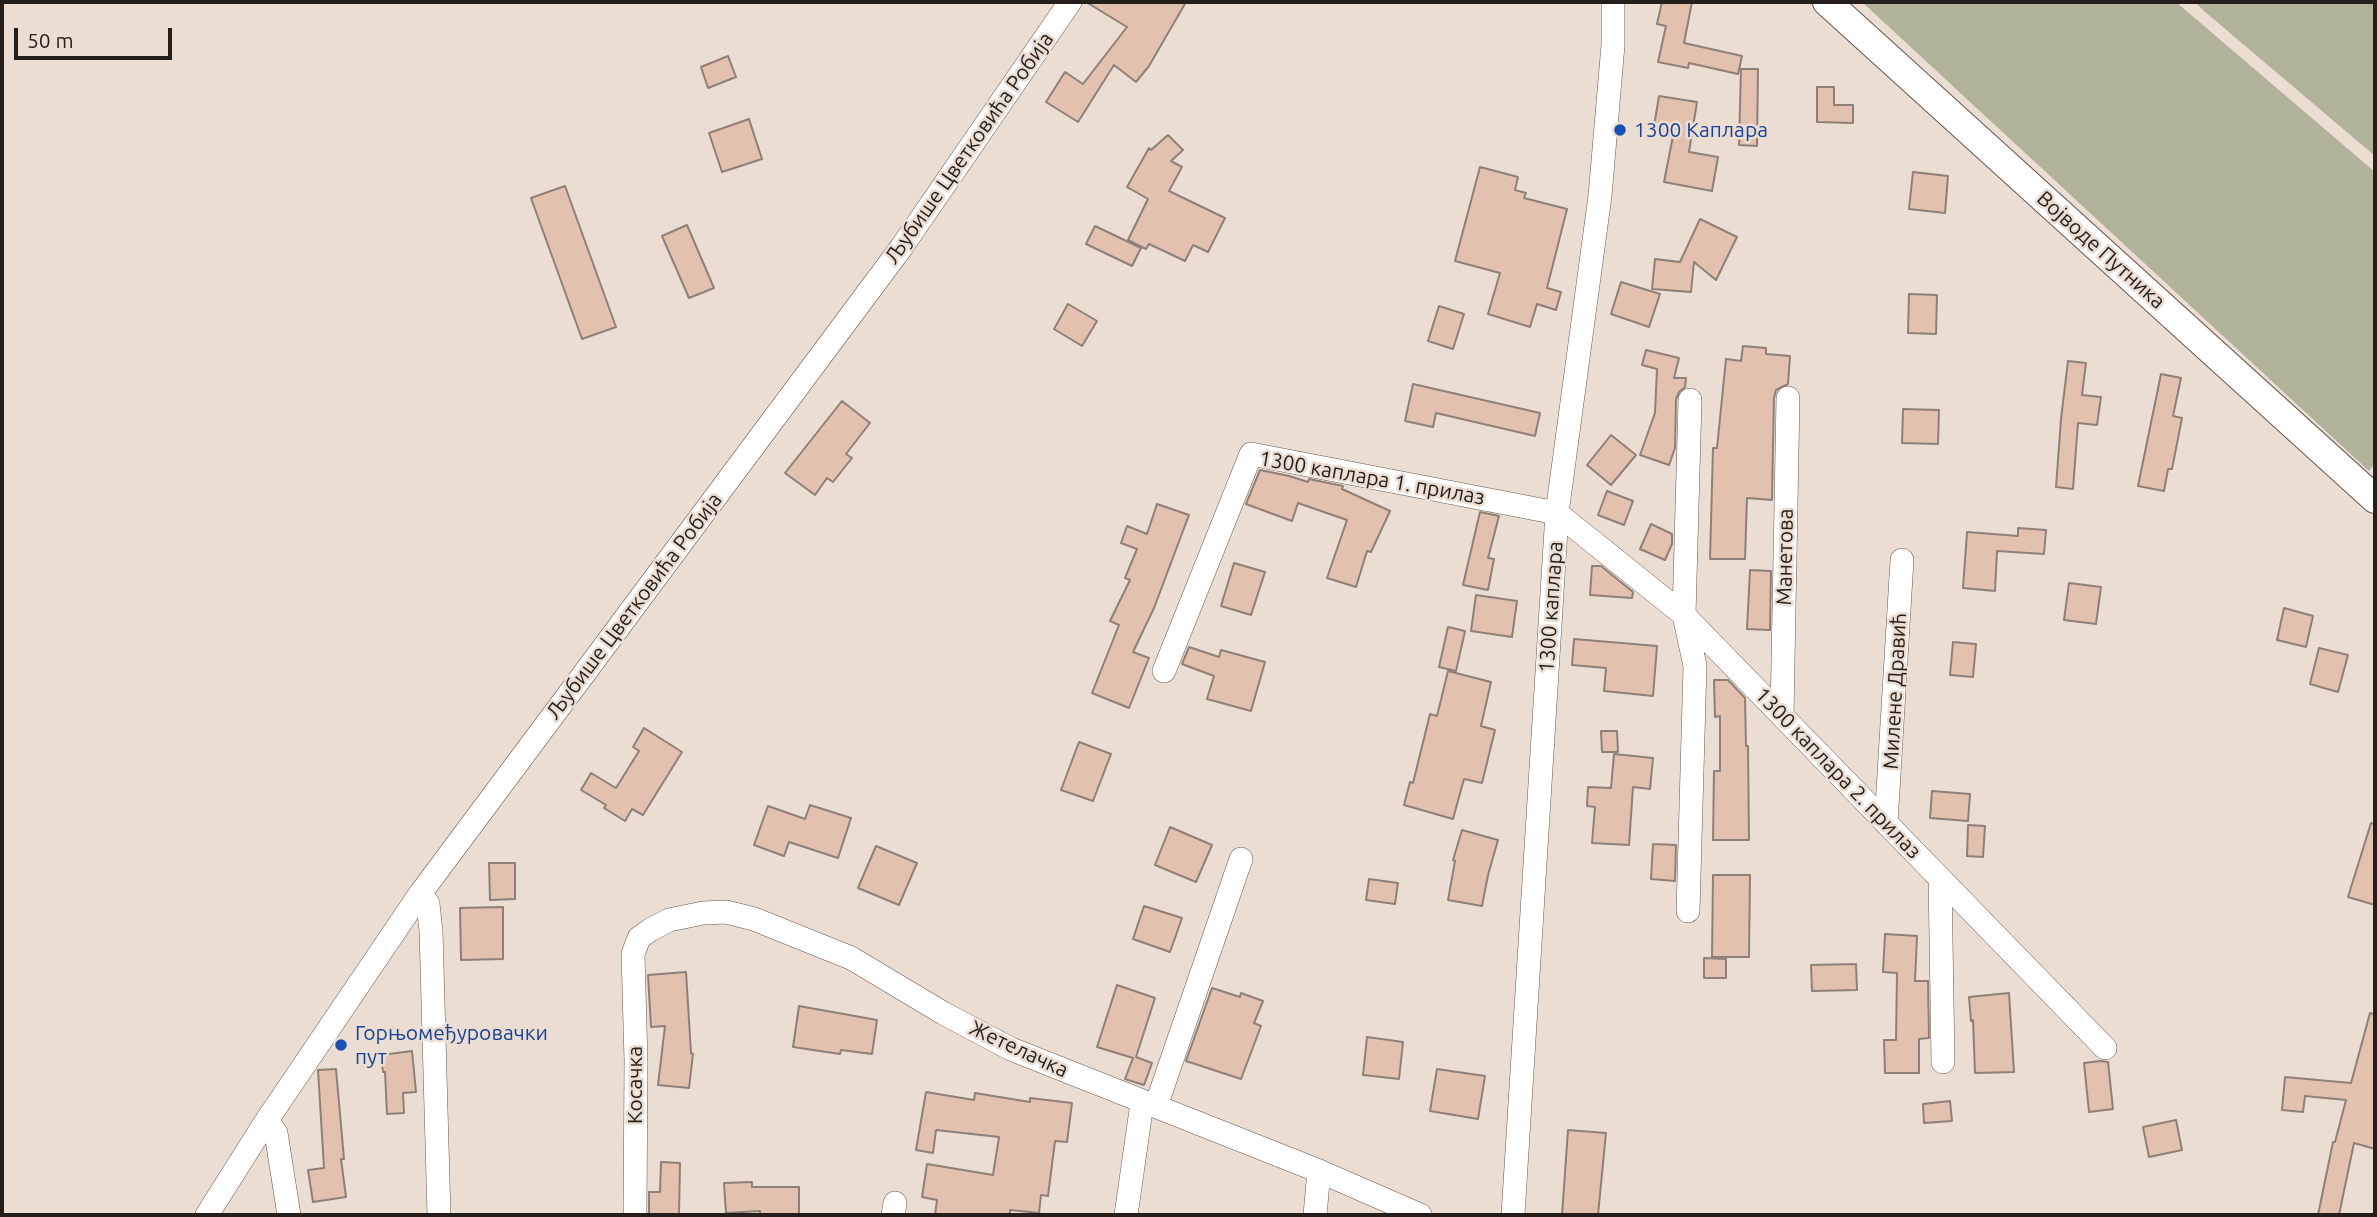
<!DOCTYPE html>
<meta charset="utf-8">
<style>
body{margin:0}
#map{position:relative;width:2377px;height:1217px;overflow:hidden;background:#ecddd3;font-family:Ubuntu,sans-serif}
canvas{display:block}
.frame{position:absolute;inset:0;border:4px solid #241f1b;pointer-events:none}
.scale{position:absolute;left:14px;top:28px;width:158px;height:32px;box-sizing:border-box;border:4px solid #241f1b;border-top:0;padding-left:9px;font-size:21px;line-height:24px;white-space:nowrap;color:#241f1b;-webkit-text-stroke:5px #ecddd3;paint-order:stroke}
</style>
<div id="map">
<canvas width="2377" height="1217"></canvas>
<div class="frame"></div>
<div class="scale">50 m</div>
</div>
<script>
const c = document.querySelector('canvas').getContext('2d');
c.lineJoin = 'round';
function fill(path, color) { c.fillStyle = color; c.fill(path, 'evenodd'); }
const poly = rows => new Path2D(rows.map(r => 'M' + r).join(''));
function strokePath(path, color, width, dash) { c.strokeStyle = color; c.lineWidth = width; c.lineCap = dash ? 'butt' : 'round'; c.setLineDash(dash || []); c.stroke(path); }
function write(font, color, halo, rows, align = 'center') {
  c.font = font + ' Ubuntu,sans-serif'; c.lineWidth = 5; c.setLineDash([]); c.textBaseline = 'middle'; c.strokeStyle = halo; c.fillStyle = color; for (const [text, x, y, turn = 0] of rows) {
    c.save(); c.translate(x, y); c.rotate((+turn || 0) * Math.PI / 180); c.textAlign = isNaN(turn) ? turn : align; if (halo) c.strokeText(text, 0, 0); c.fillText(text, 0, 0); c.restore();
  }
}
const green = poly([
 [1862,2,2176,2,2375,172,2375,463,2369,471],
 [2195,2,2375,2,2375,156,2204,11]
]);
const building = poly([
 [1086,2,1186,2,1149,66,1136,82,1114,65,1078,122,1046,102,1065,72,1083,84,1127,27,1086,2],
 [1662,2,1692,2,1684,43,1742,56,1738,74,1689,63,1688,68,1658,62,1666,26,1657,24,1662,2],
 [728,56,736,77,708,88,701,67,728,56],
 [1741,69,1758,69,1757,146,1739,145,1741,69],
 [1817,87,1834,87,1834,105,1853,105,1853,123,1817,122,1817,87],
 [1659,96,1697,102,1689,152,1718,157,1712,191,1664,182,1673,136,1653,132,1659,96],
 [749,119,762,159,722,172,709,133,749,119],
 [1168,135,1183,150,1171,161,1182,167,1169,191,1225,218,1208,252,1193,245,1185,261,1149,244,1146,249,1128,240,1148,199,1127,187,1149,148,1151,150,1168,135],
 [1480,167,1518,177,1515,190,1526,193,1524,198,1567,209,1547,288,1561,292,1556,310,1537,304,1530,327,1488,314,1500,273,1455,261,1480,167],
 [1913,172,1948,176,1945,213,1909,209,1913,172],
 [565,186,616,327,582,339,531,198,565,186],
 [1700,219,1737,237,1716,280,1694,262,1691,292,1652,289,1655,259,1680,262,1700,219],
 [687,225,714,288,689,298,662,236,687,225],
 [1095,226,1141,248,1132,266,1086,244,1095,226],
 [1621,282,1660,294,1649,327,1611,314,1621,282],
 [1909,294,1937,295,1936,334,1908,333,1909,294],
 [1068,304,1097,321,1082,346,1054,329,1068,304],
 [1439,306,1464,314,1453,349,1428,341,1439,306],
 [1743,346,1766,348,1766,354,1790,356,1788,384,1776,390,1774,398,1772,500,1747,498,1745,559,1710,559,1713,448,1717,448,1726,359,1741,361,1743,346],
 [1646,350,1679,358,1674,378,1686,378,1685,387,1679,392,1676,399,1675,448,1669,465,1640,455,1655,413,1657,369,1642,365,1646,350],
 [2068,361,2086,363,2082,395,2101,397,2097,425,2078,423,2073,489,2056,487,2061,419,2068,361],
 [2161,374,2181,378,2173,416,2182,418,2172,469,2168,469,2164,491,2138,486,2161,374],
 [1413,384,1540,413,1535,436,1436,413,1433,427,1405,421,1413,384],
 [842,401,870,423,846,454,852,458,833,482,827,478,815,495,785,473,842,401],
 [1903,409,1939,410,1938,444,1902,443,1903,409],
 [1611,435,1636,455,1611,485,1587,465,1611,435],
 [1260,470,1289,476,1308,482,1309,479,1343,486,1342,489,1390,511,1371,552,1367,551,1356,587,1327,578,1347,520,1298,503,1292,521,1246,504,1260,470],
 [1607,491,1633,501,1624,525,1598,515,1607,491],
 [1157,504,1189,515,1154,608,1133,652,1149,658,1129,708,1092,693,1119,625,1110,621,1130,580,1125,578,1137,549,1121,543,1127,526,1147,534,1157,504],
 [1480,512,1499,516,1488,558,1494,559,1488,590,1463,585,1480,512],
 [1651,524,1672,534,1672,544,1665,560,1640,549,1651,524],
 [2018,528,2046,530,2044,554,1997,551,1995,591,1963,588,1967,532,2018,536,2018,528],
 [1234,563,1265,572,1251,615,1221,606,1234,563],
 [1592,566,1601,566,1633,592,1632,598,1590,595,1592,566],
 [1750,570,1771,571,1770,630,1747,629,1750,570],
 [2069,583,2101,587,2096,624,2064,620,2069,583],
 [1476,595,1517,601,1512,637,1471,631,1476,595],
 [2284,608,2313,616,2306,647,2277,640,2284,608],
 [1448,627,1465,631,1456,671,1439,667,1448,627],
 [1574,639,1657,646,1653,696,1604,691,1606,668,1572,665,1574,639],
 [1953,642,1976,644,1973,677,1950,675,1953,642],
 [1189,647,1219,657,1221,650,1265,662,1251,711,1207,699,1214,676,1182,664,1189,647],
 [2319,648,2348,655,2338,692,2310,684,2319,648],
 [1448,671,1491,682,1481,726,1495,730,1482,783,1464,779,1453,819,1404,805,1410,782,1413,783,1430,714,1437,716,1448,671],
 [1714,680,1728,680,1745,698,1746,746,1748,746,1749,840,1713,840,1714,771,1720,771,1720,716,1715,717,1714,680],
 [644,728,682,752,643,815,632,809,625,821,604,808,606,805,581,790,591,773,616,788,639,751,633,747,644,728],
 [1601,731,1617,731,1618,752,1602,752,1601,731],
 [1079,742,1111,754,1093,801,1061,790,1079,742],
 [1614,754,1653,758,1650,789,1633,787,1629,845,1592,843,1595,807,1587,806,1588,787,1611,788,1614,754],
 [1932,791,1970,794,1968,821,1930,818,1932,791],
 [810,805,851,818,838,858,789,842,784,856,754,845,768,806,805,819,810,805],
 [2371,823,2375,824,2375,905,2348,897,2371,823],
 [1968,825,1985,826,1983,857,1967,856,1968,825],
 [1170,827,1212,845,1196,882,1155,865,1170,827],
 [1462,830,1498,840,1488,875,1482,906,1448,900,1455,861,1453,860,1462,830],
 [1653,844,1676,845,1675,881,1651,879,1653,844],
 [876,846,917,863,899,905,858,888,876,846],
 [489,863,515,863,515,899,490,900,489,863],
 [1713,875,1750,875,1749,957,1712,957,1713,875],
 [1369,879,1398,883,1395,904,1366,900,1369,879],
 [1144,906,1182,918,1170,952,1133,939,1144,906],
 [503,907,503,959,461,960,460,908,503,907],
 [1885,934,1917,936,1915,981,1928,981,1929,1038,1919,1039,1919,1073,1885,1073,1884,1040,1896,1040,1897,973,1883,972,1885,934],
 [1704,958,1726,959,1726,978,1704,978,1704,958],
 [1856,964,1857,990,1812,991,1811,965,1856,964],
 [686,972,691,1053,693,1054,689,1088,658,1085,665,1026,651,1027,648,975,686,972],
 [1117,985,1155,998,1136,1057,1152,1063,1144,1085,1125,1079,1133,1058,1097,1047,1117,985],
 [1212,988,1240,997,1241,993,1263,1001,1254,1023,1261,1026,1241,1079,1186,1061,1212,988],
 [2009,993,2014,1072,1975,1073,1973,1020,1971,1021,1969,997,2009,993],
 [799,1006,877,1020,872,1054,841,1050,840,1054,793,1047,799,1006],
 [2370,1013,2375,1014,2375,1149,2354,1143,2339,1215,2318,1215,2333,1142,2335,1142,2346,1100,2305,1096,2303,1112,2282,1110,2285,1077,2351,1083,2370,1013],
 [1367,1037,1403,1042,1399,1079,1363,1075,1367,1037],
 [412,1051,416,1092,403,1093,404,1113,387,1114,385,1072,383,1072,381,1055,412,1051],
 [2100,1061,2108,1062,2113,1109,2089,1112,2084,1063,2100,1061],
 [336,1069,344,1159,341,1159,346,1197,313,1202,308,1170,324,1168,318,1070,336,1069],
 [1437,1069,1485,1076,1478,1119,1430,1111,1437,1069],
 [926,1092,974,1100,975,1093,1030,1102,1030,1098,1072,1103,1067,1142,1055,1141,1048,1196,1041,1195,1039,1213,1010,1210,1010,1215,935,1215,937,1200,922,1197,927,1164,993,1175,999,1137,936,1130,933,1153,916,1150,926,1092],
 [1950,1101,1952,1121,1924,1123,1923,1104,1950,1101],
 [2176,1120,2182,1150,2149,1157,2143,1127,2176,1120],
 [1568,1130,1606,1133,1598,1215,1562,1215,1568,1130],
 [661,1162,680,1163,679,1215,649,1215,649,1192,660,1192,661,1162],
 [752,1182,752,1187,799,1187,799,1215,760,1215,760,1211,726,1213,724,1183,752,1182]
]);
const minor = poly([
 [1164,671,1251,454,1557,513,1684,615,2105,1048],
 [1782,715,1788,398],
 [1886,823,1902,560],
 [1940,878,1943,1062],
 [420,894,428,904,431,931,439,1215],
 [1688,911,1695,666,1684,615,1690,400],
 [1156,1106,1241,859],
 [265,1123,270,1125,276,1133,289,1215],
 [207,1215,265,1123,420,894,901,248,1070,2],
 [635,1215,636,1061,633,954,639,938,650,930,669,920,703,913,726,912,754,919,851,958,943,1013,1011,1049,1319,1171,1420,1215],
 [893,1215,895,1203],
 [1126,1215,1142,1103],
 [1315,1215,1319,1171],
 [1513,1215,1557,513,1600,196,1613,45,1613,2]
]);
const tertiary = poly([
 [1827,2,2375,499]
]);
const markers = [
 [1620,130,7,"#1a4fb4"],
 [341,1045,7,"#1a4fb4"]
];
const transitNames = [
 ["1300 Каплара",1634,130],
 ["Горњомеђуровачки",355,1033],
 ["пут",355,1057]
];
const streetNames = [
 ["Љубише Цветковића Робија",969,148,-55],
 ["Војводе Путника",2101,250,42],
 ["1300 каплара 1. прилаз",1372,478,10],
 ["Манетова",1785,557,-89],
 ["Љубише Цветковића Робија",634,606,-53],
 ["1300 каплара",1551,607,-86],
 ["Милене Дравић",1895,691,-87],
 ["1300 каплара 2. прилаз",1838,773,46],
 ["Жетелачка",1019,1049,25],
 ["Косачка",635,1085,-90]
];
fill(green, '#b0b29a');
fill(building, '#e2c2ae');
strokePath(building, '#8e8078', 2);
strokePath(minor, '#655950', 24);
strokePath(tertiary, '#655950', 30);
strokePath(minor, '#fff', 23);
strokePath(tertiary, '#fff', 28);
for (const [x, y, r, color] of markers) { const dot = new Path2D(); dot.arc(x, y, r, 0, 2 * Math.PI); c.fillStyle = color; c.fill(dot); strokePath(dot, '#ecddd3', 2.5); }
write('21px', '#164399', '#ecddd3', transitNames, 'left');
write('21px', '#241f1b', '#ecddd3', streetNames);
</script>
